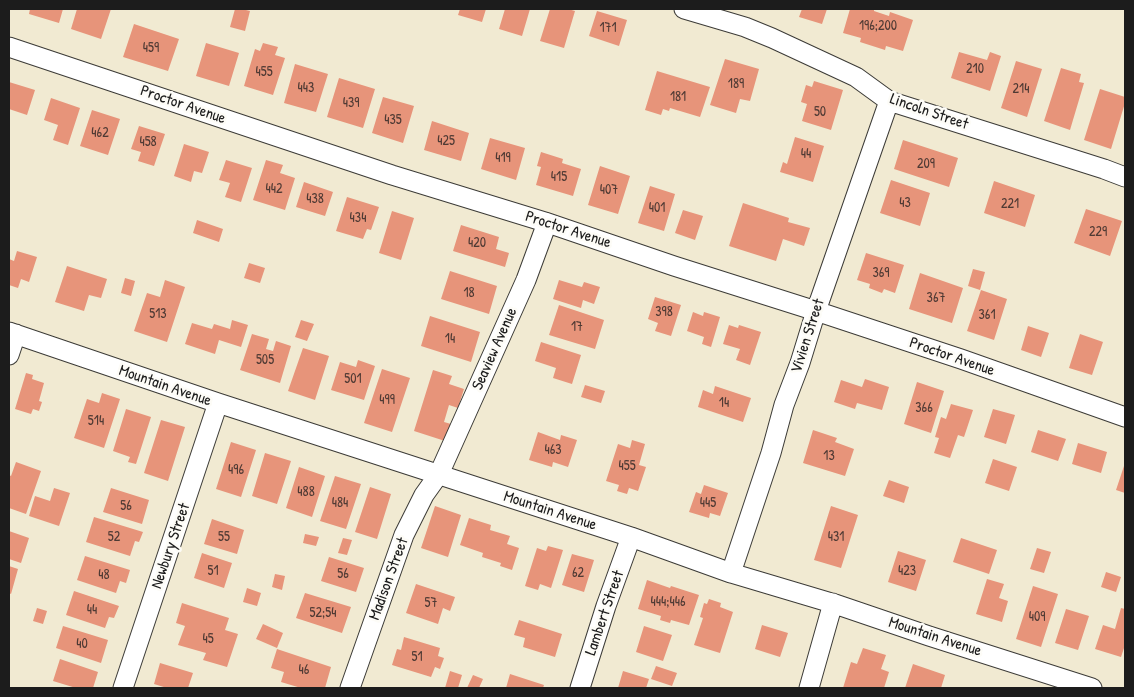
<!DOCTYPE html>
<style>
body{margin:0}
#map{position:relative;width:1134px;height:697px;overflow:hidden;background:#f1ead2;font-family:"Patrick Hand",sans-serif}
canvas{display:block}
.frame{position:absolute;inset:0;border:10px solid #1c1c1c;pointer-events:none}
</style>
<div id="map">
<canvas width="1134" height="697"></canvas>
<div class="frame"></div>
</div>
<script>
const c = document.querySelector('canvas').getContext('2d');
c.lineJoin = 'round';
function fill(path, color) { c.fillStyle = color; c.fill(path, 'evenodd'); }
const poly = rows => new Path2D(rows.map(r => 'M' + r).join(''));
function strokePath(path, color, width, dash) { c.strokeStyle = color; c.lineWidth = width; c.lineCap = dash ? 'butt' : 'round'; c.setLineDash(dash || []); c.stroke(path); }
function write(font, color, halo, rows, align = 'center') {
  c.font = font + ' "Patrick Hand",sans-serif'; c.lineWidth = 5; c.setLineDash([]); c.textBaseline = 'middle'; c.strokeStyle = halo; c.fillStyle = color; for (const [text, x, y, turn = 0] of rows) {
    c.save(); c.translate(x, y); c.rotate((+turn || 0) * Math.PI / 180); c.textAlign = isNaN(turn) ? turn : align; if (halo) c.strokeText(text, 0, 0); c.fillText(text, 0, 0); c.restore();
  }
}
const building = poly([
 [30,9,63,9,59,23,29,14],
 [77,9,111,9,101,39,71,29],
 [235,9,242,9,250,11,245,31,230,27],
 [460,9,486,9,482,22,458,15],
 [505,9,530,9,522,36,499,29],
 [550,9,568,9,575,11,564,48,540,41],
 [802,9,827,9,822,24,799,17],
 [850,9,874,9,874,11,889,16,890,12,913,20,903,51,886,46,885,50,860,42,861,38,843,33],
 [597,11,627,20,619,46,589,36],
 [134,24,179,39,168,71,123,57],
 [206,43,239,53,229,86,196,76],
 [263,43,278,47,275,55,285,58,273,95,244,86,255,49,260,51],
 [959,52,987,60,990,52,1001,56,990,91,951,78],
 [725,59,759,69,750,101,740,99,736,113,710,105],
 [1016,61,1042,69,1027,117,1001,108],
 [295,64,328,74,316,112,284,103],
 [1061,68,1081,74,1079,82,1084,83,1070,130,1044,121],
 [657,71,710,87,700,117,670,108,669,111,663,109,661,115,645,110],
 [339,78,375,89,363,128,327,117],
 [814,81,843,90,831,130,802,121,807,104,801,102,806,85,812,87],
 [9,82,35,90,27,115,9,109],
 [1100,89,1125,97,1125,103,1111,149,1084,140],
 [383,97,414,106,403,143,372,133],
 [51,98,80,108,68,145,53,140,58,125,44,120],
 [92,110,120,119,108,155,80,146],
 [432,121,469,133,461,161,424,150],
 [139,126,165,134,154,166,138,161,141,152,131,149],
 [795,137,824,146,813,182,780,172,783,162,787,164],
 [490,138,525,148,516,180,481,169],
 [903,140,958,158,949,187,894,169],
 [184,144,209,152,202,173,194,171,191,182,174,176],
 [541,152,563,159,562,163,581,169,573,196,536,185,541,167,537,166],
 [226,160,252,168,241,202,225,197,230,183,219,180],
 [266,160,283,165,280,173,295,178,285,210,253,200],
 [600,166,630,176,618,214,588,205],
 [891,180,930,193,920,226,880,213],
 [994,181,1035,195,1025,227,984,213],
 [304,182,333,192,325,216,296,207],
 [650,186,675,194,664,231,638,223],
 [347,197,379,207,371,230,367,229,363,239,336,231],
 [743,203,789,218,788,222,810,228,804,246,783,239,776,261,729,246],
 [1086,209,1122,221,1110,256,1074,243],
 [683,210,703,216,695,240,675,233],
 [392,211,414,218,401,260,379,253],
 [197,220,223,229,219,242,193,233],
 [461,225,499,237,496,249,509,253,505,267,453,251],
 [17,251,37,257,29,282,21,279,18,288,9,285,9,259,14,261],
 [866,253,904,265,895,293,884,289,882,293,869,288,870,284,857,280],
 [249,263,265,268,260,283,244,278],
 [67,266,107,279,101,298,89,295,84,311,55,302],
 [973,269,985,272,980,290,968,286],
 [450,271,497,286,489,314,441,299],
 [920,273,963,288,952,323,909,309],
 [125,278,135,281,131,296,121,293],
 [165,280,185,287,167,342,134,331,147,293,160,297],
 [559,280,582,287,584,282,600,287,594,304,583,300,581,308,553,299],
 [981,290,1007,299,994,340,967,331],
 [655,297,681,305,671,336,655,331,658,323,648,319],
 [559,305,604,320,595,349,549,335],
 [693,312,703,316,704,312,720,317,711,347,702,344,704,337,687,331],
 [430,316,480,332,471,362,421,346],
 [232,320,248,325,241,347,219,340,215,354,185,344,192,323,212,329,214,324,230,329],
 [301,320,314,324,307,341,295,337],
 [729,325,738,328,739,325,761,332,750,365,736,360,740,349,723,344],
 [1028,326,1049,333,1041,357,1021,350],
 [252,334,269,339,266,349,273,351,276,341,291,346,280,383,240,370],
 [1080,334,1103,342,1092,375,1069,368],
 [541,342,581,355,572,384,553,378,556,368,535,361],
 [303,348,329,356,315,400,288,391],
 [358,360,375,366,364,400,331,390,340,362,356,367],
 [382,369,410,378,392,432,364,423],
 [433,370,452,376,449,384,464,389,458,408,449,405,444,422,451,424,445,441,414,431],
 [26,373,33,375,32,379,44,383,39,401,42,402,39,411,33,409,31,414,15,409],
 [865,379,889,387,882,410,857,403,855,409,834,402,841,380,862,387],
 [917,382,944,391,931,433,904,424],
 [585,385,605,391,601,403,581,397],
 [715,386,751,398,743,422,698,407,703,390,713,394],
 [102,393,120,399,104,448,74,438,87,399,99,403],
 [951,404,973,410,964,437,958,435,950,458,934,453,939,438,935,437,941,417,946,419],
 [126,409,151,417,136,464,128,462,130,457,113,451],
 [993,409,1015,415,1006,444,984,437],
 [161,420,185,427,168,481,144,473],
 [813,430,837,438,835,442,854,449,845,476,803,463],
 [1038,430,1066,439,1058,461,1031,452],
 [538,432,560,440,561,435,577,440,568,467,553,462,552,467,529,460],
 [632,440,645,444,639,465,646,467,638,491,629,488,627,494,617,491,619,485,606,481,618,444,630,448],
 [231,442,256,450,241,497,216,489],
 [1078,443,1107,452,1101,473,1072,464],
 [265,453,291,461,277,504,252,496],
 [993,459,1017,467,1009,491,985,483],
 [16,462,41,471,26,514,9,508,9,475,11,476],
 [1125,463,1125,493,1116,490],
 [299,467,325,476,312,517,286,508],
 [335,476,361,484,346,529,320,521],
 [889,480,909,487,904,503,883,496],
 [704,485,728,493,720,516,710,513,709,518,689,512,696,492,701,494],
 [370,487,391,494,377,539,355,532],
 [54,488,70,493,59,526,29,516,35,496,50,501],
 [111,488,149,500,142,524,103,512],
 [435,506,461,515,448,557,421,548],
 [831,506,858,515,841,568,814,560],
 [94,517,143,532,139,542,135,541,130,556,86,542],
 [469,518,491,525,490,530,510,536,507,544,519,548,512,570,500,566,501,563,482,557,483,553,460,545],
 [212,519,244,530,237,554,204,544],
 [9,531,29,538,21,563,9,559],
 [305,534,319,537,316,546,303,543],
 [343,538,352,540,347,555,338,553],
 [961,538,997,550,989,574,953,562],
 [548,546,563,550,551,588,540,584,538,590,525,586,537,548,546,551],
 [1037,548,1051,552,1044,573,1030,569],
 [898,551,926,560,916,591,888,582],
 [202,553,232,563,224,588,194,578],
 [572,554,594,560,584,592,562,585],
 [85,556,130,570,126,583,120,581,116,593,77,580],
 [329,557,364,568,356,592,321,581],
 [9,566,18,569,11,594,9,593],
 [1106,572,1121,577,1116,592,1101,587],
 [275,574,285,576,282,590,272,587],
 [987,579,1004,584,999,598,1008,601,1002,622,976,614],
 [647,580,670,588,671,586,699,595,689,625,671,620,670,623,660,620,661,616,638,609],
 [416,584,455,597,450,611,443,608,438,624,406,613],
 [1033,586,1058,594,1041,647,1016,639],
 [247,588,261,593,257,606,243,602],
 [74,591,119,606,114,618,109,617,105,628,66,615],
 [305,593,351,607,342,633,296,618],
 [709,599,721,603,720,607,733,612,720,653,694,645,703,618,700,617,704,603,707,604],
 [182,603,229,618,225,630,238,634,227,667,203,660,206,653,178,645,185,626,176,623],
 [37,608,47,611,43,624,33,621],
 [1121,608,1125,609,1125,645,1121,657,1095,649,1103,625,1115,629],
 [1066,609,1089,616,1078,650,1055,643],
 [519,620,562,634,555,657,523,647,525,638,514,635],
 [263,624,283,633,277,648,256,639],
 [762,625,788,633,780,657,755,649],
 [63,626,108,640,101,663,56,648],
 [644,626,672,635,663,661,636,652],
 [404,637,440,648,438,656,444,658,440,669,435,667,431,677,392,665,397,649,401,650],
 [863,648,886,655,881,669,889,672,884,688,875,687,874,688,843,688,851,662,857,664],
 [277,649,331,667,325,688,301,688,281,682,284,672,271,668],
 [60,659,98,672,93,688,76,688,53,681],
 [160,663,193,673,188,688,167,688,154,684],
 [913,664,945,675,941,688,905,688],
 [656,666,677,673,672,686,651,679],
 [450,671,462,675,458,688,445,688],
 [623,671,649,679,646,688,618,688],
 [510,674,544,685,543,688,506,688],
 [473,675,483,679,479,688,467,688]
]);
const minor = poly([
 [684,9,745,27,772,38,856,77,889,101,1104,169,1125,177],
 [9,47,392,175,545,222,674,266,816,311,961,359,1125,417],
 [9,332,218,403,631,537,731,573,835,604,929,636,1092,688],
 [9,355,16,334],
 [731,573,771,453,784,405,800,363,816,311,889,101],
 [123,688,218,403],
 [350,688,404,535,424,495,439,474,526,280,547,223],
 [580,688,606,606,631,537],
 [809,688,833,603]
]);
const numberNames = [
 ["196;200",878,26],
 ["171",608,28],
 ["459",151,48],
 ["210",975,69],
 ["455",264,72],
 ["189",736,84],
 ["443",306,88],
 ["214",1021,89],
 ["181",678,97],
 ["439",351,103],
 ["50",820,112],
 ["435",393,120],
 ["462",100,133],
 ["425",446,141],
 ["458",148,142],
 ["44",806,154],
 ["419",503,158],
 ["209",926,164],
 ["415",559,177],
 ["442",274,189],
 ["407",609,190],
 ["438",315,199],
 ["43",905,203],
 ["221",1010,204],
 ["401",657,208],
 ["434",358,218],
 ["229",1098,232],
 ["420",477,243],
 ["369",881,273],
 ["18",469,293],
 ["367",936,298],
 ["398",664,312],
 ["513",158,314],
 ["361",987,315],
 ["17",577,327],
 ["14",450,339],
 ["505",265,360],
 ["501",353,379],
 ["499",387,400],
 ["14",724,403],
 ["366",924,408],
 ["514",96,421],
 ["463",553,450],
 ["13",829,456],
 ["455",627,466],
 ["496",236,470],
 ["488",306,492],
 ["484",340,503],
 ["445",708,503],
 ["56",126,506],
 ["52",114,537],
 ["55",224,537],
 ["431",836,537],
 ["51",213,571],
 ["423",907,571],
 ["62",578,573],
 ["56",343,574],
 ["48",104,575],
 ["444;446",668,602],
 ["57",431,603],
 ["44",92,610],
 ["52;54",323,613],
 ["409",1037,617],
 ["45",208,639],
 ["40",82,644],
 ["51",417,657],
 ["46",304,670]
];
const streetNames = [
 ["Proctor Avenue",183,105,19],
 ["Lincoln Street",929,112,19],
 ["Proctor Avenue",568,230,18],
 ["Vivien Street",808,336,-72],
 ["Seaview Avenue",495,349,-66],
 ["Proctor Avenue",952,357,19],
 ["Mountain Avenue",165,386,19],
 ["Mountain Avenue",550,511,18],
 ["Newbury Street",171,546,-71],
 ["Madison Street",389,579,-70],
 ["Lambert Street",605,613,-71],
 ["Mountain Avenue",935,637,18]
];
fill(building, '#e7947a');
strokePath(minor, '#3c3b37', 21);
strokePath(minor, '#fff', 19);
write('14px', '#4f3a34', null, numberNames);
write('16px', '#1c1c1c', '#fdfcf7', streetNames);
</script>
